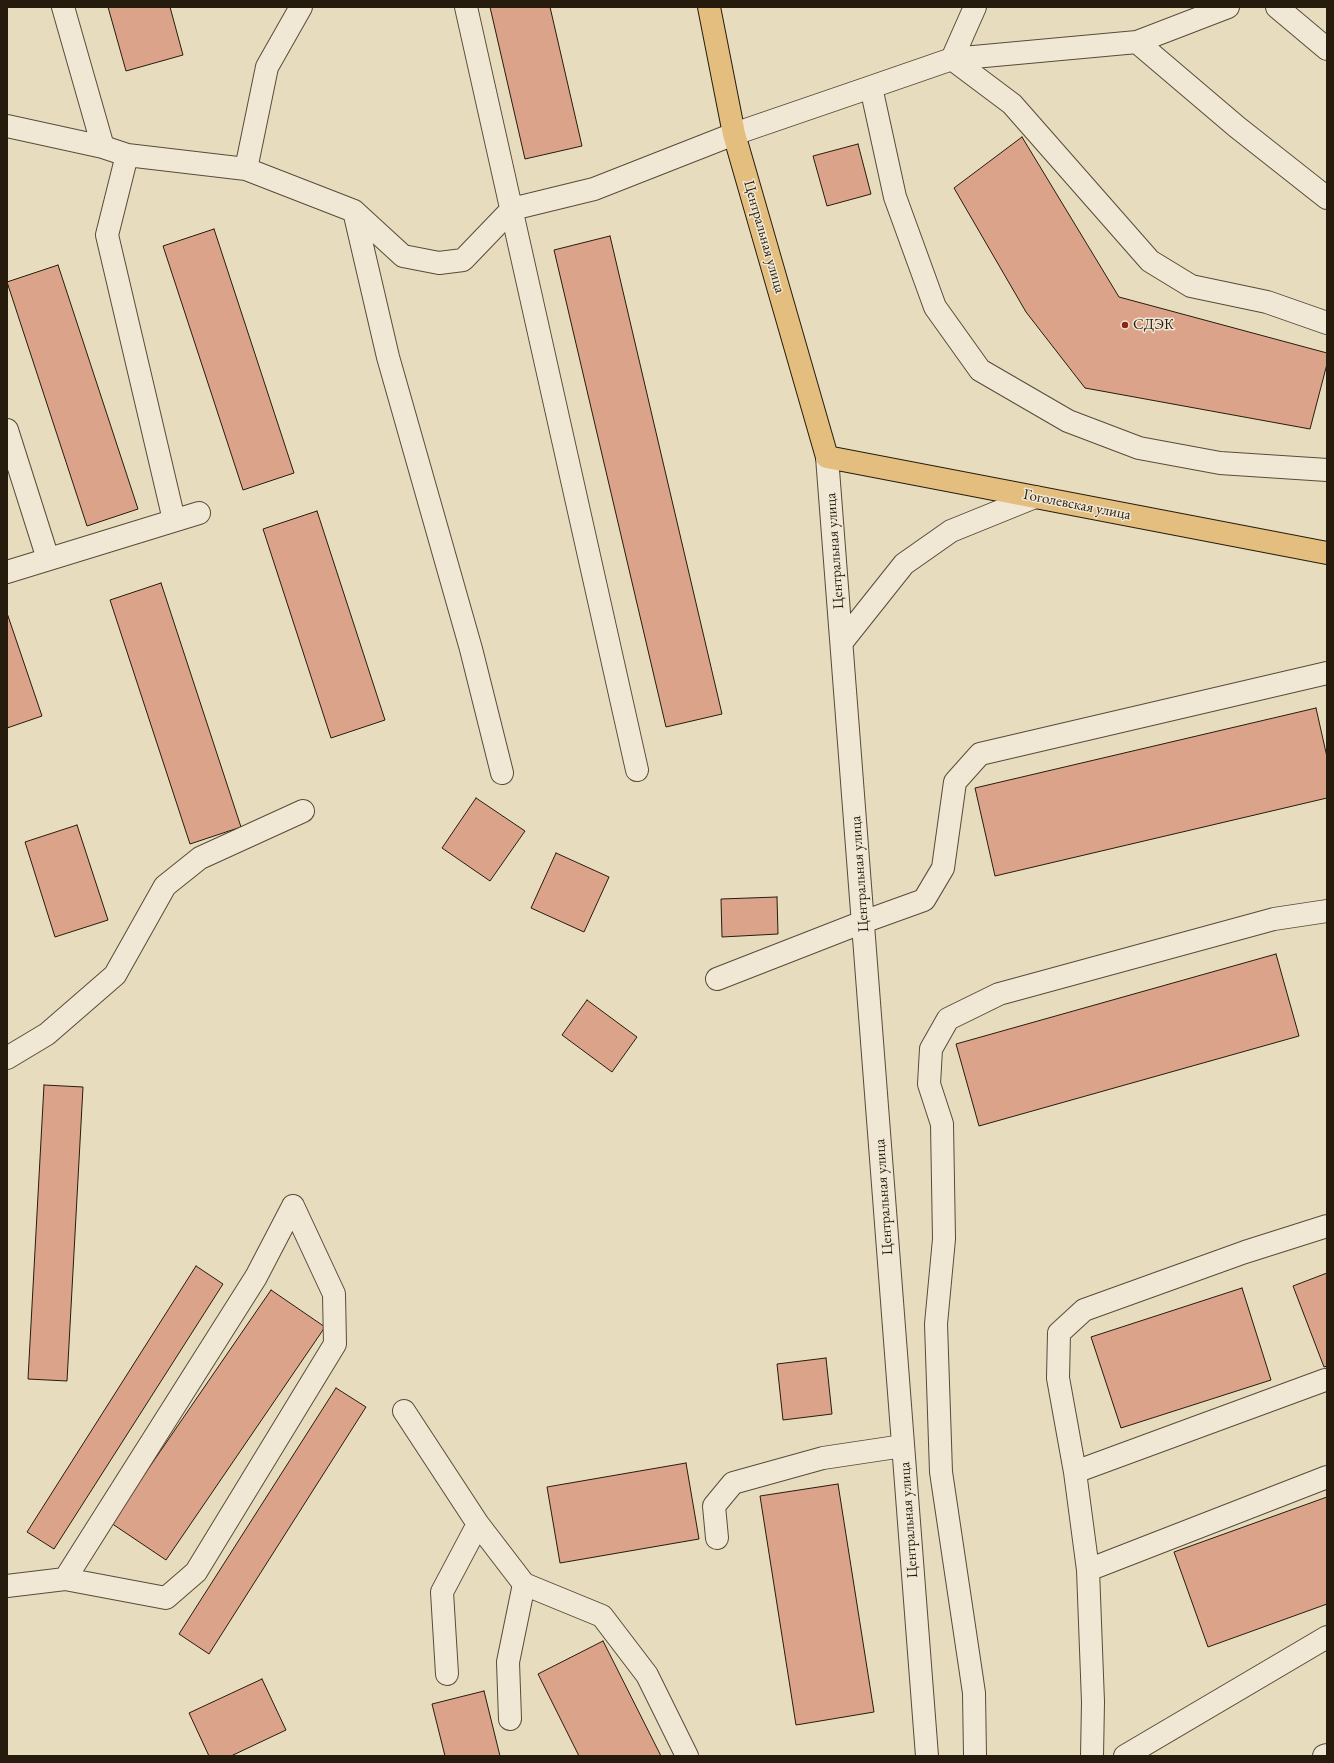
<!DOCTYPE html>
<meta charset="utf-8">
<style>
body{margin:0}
#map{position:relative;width:1334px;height:1763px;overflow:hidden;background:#e8dcbe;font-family:"EB Garamond",serif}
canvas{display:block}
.frame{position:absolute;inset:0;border:8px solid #261c0d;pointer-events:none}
</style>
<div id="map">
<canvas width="1334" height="1763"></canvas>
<div class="frame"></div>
</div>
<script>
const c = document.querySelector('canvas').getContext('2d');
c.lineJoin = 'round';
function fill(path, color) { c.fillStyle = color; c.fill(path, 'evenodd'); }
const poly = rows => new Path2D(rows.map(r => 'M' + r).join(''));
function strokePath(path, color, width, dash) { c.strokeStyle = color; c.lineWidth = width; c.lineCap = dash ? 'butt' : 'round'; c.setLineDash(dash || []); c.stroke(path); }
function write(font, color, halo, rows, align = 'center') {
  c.font = font + ' "EB Garamond",serif'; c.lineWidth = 3; c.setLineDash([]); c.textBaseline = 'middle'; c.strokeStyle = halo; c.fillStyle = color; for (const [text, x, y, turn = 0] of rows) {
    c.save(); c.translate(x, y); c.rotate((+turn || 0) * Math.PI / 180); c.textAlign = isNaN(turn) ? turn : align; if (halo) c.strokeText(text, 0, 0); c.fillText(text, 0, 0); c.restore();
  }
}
const building = poly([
 [108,7,170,7,183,55,126,71,108,7],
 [490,7,550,7,582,146,525,159,490,7],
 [1022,137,1119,297,1327,353,1327,364,1310,429,1085,388,1026,312,954,188,1022,137],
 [858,144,871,194,827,206,813,156,858,144],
 [214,229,294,473,243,490,163,246,214,229],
 [610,236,722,714,666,727,554,250,610,236],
 [58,265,138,509,87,526,7,282,58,265],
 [317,511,385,720,331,738,263,529,317,511],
 [161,583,241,827,190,844,110,600,161,583],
 [7,613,42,716,7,728,7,613],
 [1316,708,1327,757,1327,798,995,876,975,788,1316,708],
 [476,798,525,831,490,881,442,848,476,798],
 [77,825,108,920,55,937,25,842,77,825],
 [556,853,609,877,584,932,531,908,556,853],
 [777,897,778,934,722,937,721,899,777,897],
 [1276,954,1299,1036,979,1126,956,1044,1276,954],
 [587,1000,637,1037,612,1072,562,1035,587,1000],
 [44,1085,83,1087,67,1381,28,1379,44,1085],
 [196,1266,223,1284,54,1549,27,1532,196,1266],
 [1327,1273,1327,1366,1324,1367,1293,1286,1327,1273],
 [1242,1288,1271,1380,1121,1428,1091,1337,1242,1288],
 [271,1290,325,1327,166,1560,111,1523,271,1290],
 [826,1358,832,1414,783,1420,777,1364,826,1358],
 [336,1388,366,1407,209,1654,179,1634,336,1388],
 [686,1463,699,1539,560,1563,547,1487,686,1463],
 [838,1484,874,1712,796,1725,760,1496,838,1484],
 [1327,1497,1327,1604,1208,1647,1174,1552,1327,1497],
 [603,1641,661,1756,579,1756,538,1674,603,1641],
 [262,1679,286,1730,231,1756,209,1756,189,1713,262,1679],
 [484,1691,500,1756,445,1756,432,1704,484,1691]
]);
const minor = poly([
 [63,7,103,147],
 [466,7,637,770],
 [1277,7,1327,49],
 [1137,42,1228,7],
 [952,59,1012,104,1150,261,1191,286,1267,302,1327,323],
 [952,59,1137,42,1237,127,1327,198],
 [871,87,952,59,975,7],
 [7,126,103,147,127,155,246,169,354,211,403,256,439,263,463,260,512,209,594,189,734,134,871,87,895,197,935,307,980,370,1068,421,1139,448,1220,463,1327,470],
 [127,155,107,235,174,520],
 [246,169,267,67,301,7],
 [354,211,388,357,471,649,502,773],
 [7,430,48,559],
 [827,457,927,1756],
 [7,572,199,513],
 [842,642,904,564,951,531,1035,497],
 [717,979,863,922,924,900,943,868,955,782,980,754,1327,673],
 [7,1058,47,1034,115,975,165,886,200,858,303,811],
 [404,1411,478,1524,524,1584,602,1616,647,1675,687,1756],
 [1075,1472,1325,1380],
 [717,1538,714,1506,733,1483,823,1458,903,1446],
 [1088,1570,1327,1477],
 [65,1579,166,1598,196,1572,335,1344,334,1294,293,1206],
 [7,1586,65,1579,256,1277,293,1206],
 [447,1674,442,1592,478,1524],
 [510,1719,508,1662,524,1584],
 [975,1756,974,1693,941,1472,936,1324,944,1239,942,1124,929,1084,931,1049,948,1019,999,994,1274,919,1327,911],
 [1092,1756,1093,1702,1088,1570,1075,1472,1058,1378,1059,1333,1084,1310,1245,1252,1327,1226],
 [1125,1756,1327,1637],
 [1324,1756,1327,1755]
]);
const major = poly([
 [709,7,734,134,827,457,1327,553]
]);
const markers = [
 [1125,325,4,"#8f2418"]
];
const streetNames = [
 ["Центральная улица",764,237,74],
 ["Гоголевская улица",1077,505,11],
 ["Центральная улица",835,551,-94],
 ["Центральная улица",860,874,-94],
 ["Центральная улица",884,1197,-94],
 ["Центральная улица",909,1520,-94]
];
const poiNames = [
 ["СДЭК",1133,325]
];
fill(building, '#dba389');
strokePath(building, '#261c0d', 1);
strokePath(minor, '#564c39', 24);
strokePath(major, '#261c0d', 24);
strokePath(minor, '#f0e8d5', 22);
strokePath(major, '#e4be7f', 22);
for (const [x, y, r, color] of markers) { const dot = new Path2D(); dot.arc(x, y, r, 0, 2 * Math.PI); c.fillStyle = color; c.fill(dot); strokePath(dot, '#f0e8d5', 1.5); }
write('15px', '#261c0d', '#f0e8d5', streetNames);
write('15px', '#261c0d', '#f0e8d5', poiNames, 'left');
</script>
